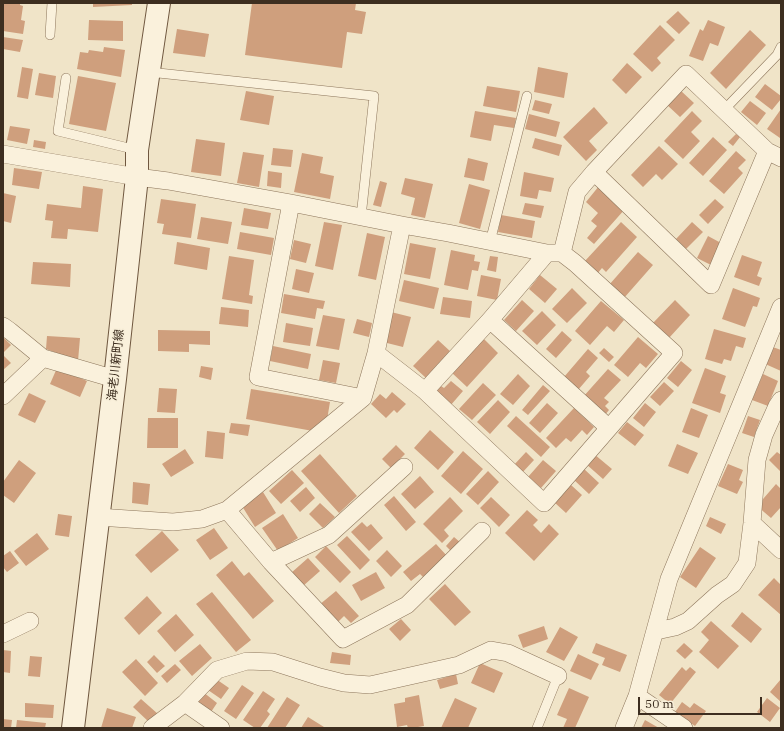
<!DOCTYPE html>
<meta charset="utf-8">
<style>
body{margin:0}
#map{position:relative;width:784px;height:731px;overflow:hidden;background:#f0e4c8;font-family:"IBM Plex Serif",serif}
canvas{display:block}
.frame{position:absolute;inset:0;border:4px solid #3d2e20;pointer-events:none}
.scale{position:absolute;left:638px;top:697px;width:124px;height:18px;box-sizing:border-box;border:2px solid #3d2e20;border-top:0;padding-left:5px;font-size:12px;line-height:14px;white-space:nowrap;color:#3d2e20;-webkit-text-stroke:3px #f7eed8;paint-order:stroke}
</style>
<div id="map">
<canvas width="784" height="731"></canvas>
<div class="frame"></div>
<div class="scale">50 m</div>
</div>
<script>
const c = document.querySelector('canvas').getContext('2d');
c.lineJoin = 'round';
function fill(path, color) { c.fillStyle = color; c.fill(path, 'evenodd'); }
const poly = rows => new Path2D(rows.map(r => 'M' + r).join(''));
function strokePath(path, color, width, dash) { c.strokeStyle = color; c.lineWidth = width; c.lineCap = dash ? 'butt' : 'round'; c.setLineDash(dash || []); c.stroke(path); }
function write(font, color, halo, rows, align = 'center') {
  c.font = font + ' "IBM Plex Serif","Noto Sans JP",serif'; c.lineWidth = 3; c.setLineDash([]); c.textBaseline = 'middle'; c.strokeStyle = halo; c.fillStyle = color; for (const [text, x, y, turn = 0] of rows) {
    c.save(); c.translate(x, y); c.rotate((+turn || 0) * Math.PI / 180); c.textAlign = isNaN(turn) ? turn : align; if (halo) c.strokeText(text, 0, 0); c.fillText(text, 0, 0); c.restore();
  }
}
const building = poly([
 [4,3,20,3,20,5,23,6,21,20,25,21,23,34,3,31,3,11],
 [93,3,132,3,132,5,93,7],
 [252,3,356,3,355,10,366,12,362,34,347,32,342,68,245,55],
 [678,11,690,23,679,34,666,22],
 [89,20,123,21,123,41,88,40],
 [708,20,725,27,718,46,710,43,703,61,689,56,700,29,703,31],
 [660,25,675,40,657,58,661,63,652,72,633,54],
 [177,29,209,34,205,57,173,53],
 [750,30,766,45,726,89,710,73],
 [3,37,23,40,20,52,3,49],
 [104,47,125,50,121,77,77,69,80,52,88,53,89,50,103,52],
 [627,63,642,77,626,94,612,80],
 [22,67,33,69,28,99,17,97],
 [538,67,568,73,564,98,534,92],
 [39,73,56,76,53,98,35,95],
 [78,76,116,83,106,131,69,124],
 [765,84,781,96,781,99,772,110,755,97],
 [487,86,520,91,516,112,483,106],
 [680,90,694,103,680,117,666,104],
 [246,91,274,96,269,125,240,120],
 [535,100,552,104,549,114,532,110],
 [750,101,766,113,757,125,741,112],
 [594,107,608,123,589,141,597,150,586,161,563,137],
 [781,109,781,136,780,138,767,129],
 [475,111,516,118,514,128,494,125,491,141,470,137],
 [692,111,702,121,691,132,700,141,683,159,664,141],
 [529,114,560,122,556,137,525,129],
 [10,126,30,129,27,144,7,140],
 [736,134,740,137,733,146,728,142],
 [713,137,727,150,703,176,689,163],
 [535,138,562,145,559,156,532,148],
 [196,139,225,143,221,176,191,172],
 [34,140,46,142,45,149,33,147],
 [659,146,678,164,662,180,656,174,643,187,631,175],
 [273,148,293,150,291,167,271,165],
 [736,151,746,160,738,168,743,173,724,194,709,181],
 [243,152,264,155,259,187,237,183],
 [302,153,323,157,320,173,334,176,330,199,294,192],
 [468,158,488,163,484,181,464,177],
 [14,168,42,172,39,189,12,185],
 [268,171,282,173,281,188,267,186],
 [524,172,554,178,551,192,539,190,537,199,520,196],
 [405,178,433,184,425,218,411,215,415,198,401,194],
 [380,181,387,183,381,207,373,205],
 [469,184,490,190,480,229,459,223],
 [83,186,103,189,98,232,68,229,67,239,51,238,53,221,45,220,47,204,81,208],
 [599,186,625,209,594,244,587,238,597,226,591,221,598,213,586,202],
 [3,193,16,196,11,223,3,221],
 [161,199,196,204,191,238,162,234,164,224,157,223],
 [715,199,724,207,708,224,699,215],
 [525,203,544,206,541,218,522,214],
 [244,208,271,213,268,229,241,225],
 [501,215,535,221,532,238,498,232],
 [201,217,232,222,228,244,197,239],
 [324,222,342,225,333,270,315,266],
 [621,222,637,237,606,272,602,268,597,274,584,262],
 [692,222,703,232,686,249,676,239],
 [240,232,274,238,271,255,237,249],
 [367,233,385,237,376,280,358,276],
 [708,236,721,243,711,265,697,258],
 [294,240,311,244,306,263,290,259],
 [177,242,210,248,207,270,174,264],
 [410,243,436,248,430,279,404,274],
 [451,250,475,255,474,261,480,262,478,271,472,270,468,290,444,285],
 [638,252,653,265,624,298,609,285],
 [742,255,762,262,757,276,762,278,759,286,734,277],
 [229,256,254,260,249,295,253,296,252,304,222,299],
 [490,256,498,257,496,272,487,270],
 [33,262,71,264,70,287,31,284],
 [296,269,314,273,309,293,292,289],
 [481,275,501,279,497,300,477,296],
 [540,275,557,289,545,303,529,289],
 [404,280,439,288,434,309,399,301],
 [572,288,587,303,567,323,552,309],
 [733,288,760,298,757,307,753,306,745,327,722,319],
 [284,294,325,301,323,309,317,308,315,319,281,313],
 [443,297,472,301,470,318,440,314],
 [522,300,534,311,516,331,504,320],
 [675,300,690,315,669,338,653,323],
 [601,301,624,320,614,332,607,326,590,345,575,331],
 [221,307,249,310,248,327,219,324],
 [542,311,556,325,537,345,522,331],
 [391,312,411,317,403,347,383,342],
 [323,315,345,319,339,350,316,346],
 [357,319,372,323,369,337,353,333],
 [286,323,313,328,310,346,283,342],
 [714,329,746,338,743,348,736,346,731,361,724,359,722,364,705,359],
 [158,330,210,331,210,345,189,344,189,352,158,351],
 [562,331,572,340,556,358,546,349],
 [47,336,80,338,78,361,46,349],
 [3,337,11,345,3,353],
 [638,337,658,354,646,368,640,363,628,377,614,365],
 [483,338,498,353,467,387,451,372],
 [438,340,451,352,426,378,413,366],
 [273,346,311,354,308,369,270,361],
 [770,346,781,350,781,371,763,363],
 [604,348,614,357,609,362,599,353],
 [588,349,598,358,586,372,590,376,578,390,564,377],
 [3,355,11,363,3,370],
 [323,360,340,363,336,383,319,380],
 [681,361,692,370,678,387,667,378],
 [201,366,213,368,211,380,199,377],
 [57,368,87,381,80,397,50,384],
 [705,368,726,376,720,393,726,395,720,413,692,403],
 [608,369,621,380,604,398,609,402,605,406,609,410,604,416,583,397],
 [518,374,530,386,513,405,500,394],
 [763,374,778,381,768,406,752,400],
 [451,381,463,391,450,406,435,393,441,386,444,388],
 [664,382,674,391,660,406,650,397],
 [483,383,496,395,472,420,459,409],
 [543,385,550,391,528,415,522,410],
 [159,388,177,389,175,413,157,412],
 [251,389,330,402,327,420,313,431,246,419],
 [392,392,406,404,397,413,394,410,386,418,371,404,380,394,386,399],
 [29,393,46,401,35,423,18,415],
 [498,400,510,412,490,434,477,422],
 [547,403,558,413,540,433,529,423],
 [645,403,656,412,644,427,633,418],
 [574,408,594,427,587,435,582,430,571,442,566,438,556,448,546,438],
 [691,408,708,415,699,438,682,432],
 [516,416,550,447,541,457,507,426],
 [748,416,760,420,754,437,742,433],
 [148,418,178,418,178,448,147,448],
 [627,422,644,435,635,446,618,433],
 [231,423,250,425,248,436,229,433],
 [430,430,454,452,438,470,414,448],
 [207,431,225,433,223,459,205,457],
 [677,444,698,453,688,474,668,466],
 [396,445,405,454,391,468,382,459],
 [185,449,194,463,171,477,162,464],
 [463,451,483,469,461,494,441,476],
 [526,452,534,460,521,474,513,466],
 [777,452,781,455,781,472,769,460],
 [320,454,357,496,339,513,301,471],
 [594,454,612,469,603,479,586,464],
 [19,460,36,473,14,503,3,495,3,482],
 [543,460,556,471,541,488,528,477],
 [728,464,743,470,739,480,743,482,737,494,718,486],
 [583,468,599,483,589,494,573,479],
 [292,470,304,483,281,504,269,491],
 [488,471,499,482,478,505,466,494],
 [420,476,434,492,415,509,401,494],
 [133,482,150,484,148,505,132,503],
 [776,484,781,489,781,507,771,518,757,506],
 [571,485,582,495,566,513,554,502],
 [306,487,315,498,300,512,290,501],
 [263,492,276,513,255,527,242,506],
 [394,496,416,522,406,531,384,505],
 [450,497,463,511,444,530,449,536,442,543,423,524],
 [491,497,510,515,499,527,480,508],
 [320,503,335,517,323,528,309,514],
 [527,510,538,520,533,525,541,533,549,524,559,534,534,561,505,533],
 [58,514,72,516,69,537,55,535],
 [283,514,298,538,278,551,262,528],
 [710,517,726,524,721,534,706,526],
 [362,522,367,527,371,524,383,538,369,551,351,532],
 [214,528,228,548,210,560,196,540],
 [162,531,179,550,151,573,135,555],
 [37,533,49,549,26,566,14,551],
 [347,536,370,560,360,570,337,545],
 [454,537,461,543,452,552,446,546],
 [436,544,448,557,424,578,420,574,411,581,403,572],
 [326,546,351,572,340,583,315,557],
 [700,547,716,558,696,588,680,577],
 [387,550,402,566,391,577,376,561],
 [10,551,19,563,7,572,3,567,3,556],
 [308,558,320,571,303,586,291,573],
 [232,561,244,576,249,572,274,601,253,619,216,575],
 [376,572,385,588,361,601,352,585],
 [774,578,781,585,781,615,758,595],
 [445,584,471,612,455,626,429,599],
 [336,591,359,616,351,623,344,616,336,624,319,605],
 [212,592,251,640,236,652,196,604],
 [147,596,162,613,139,635,124,618],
 [742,612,762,629,751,643,731,626],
 [176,614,194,635,175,652,157,631],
 [401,619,411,630,400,641,389,629],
 [711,621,739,646,718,669,699,652,709,640,701,632],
 [544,626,548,639,523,648,518,635],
 [560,627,578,637,564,661,546,652],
 [596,643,627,655,620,672,602,665,605,658,592,653],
 [684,643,693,651,685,659,676,651],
 [200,644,212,658,192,676,179,661],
 [3,650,11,651,10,673,3,672],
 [332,652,351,655,350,665,330,663],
 [578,654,599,664,591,680,570,671],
 [154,655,165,666,157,673,147,662],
 [30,656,42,657,40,677,28,676],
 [136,659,158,683,145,696,122,672],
 [480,663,503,673,494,693,471,683],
 [175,664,181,670,167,683,161,676],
 [682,667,686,671,690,667,696,672,670,704,659,695],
 [456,674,458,684,440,689,437,680],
 [216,679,229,688,221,699,208,690],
 [781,679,781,702,770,692],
 [242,685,254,693,236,719,224,711],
 [569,688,589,697,575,728,563,728,567,719,557,715],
 [263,691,275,699,267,711,270,714,260,728,255,728,243,720],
 [203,692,217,703,211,712,196,701],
 [419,695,424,726,412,728,408,728,407,725,397,727,394,704,405,702,405,698],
 [287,697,300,705,285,728,267,728],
 [455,698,477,708,468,728,441,728],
 [767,698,780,708,770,722,757,712],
 [141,699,158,714,150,723,133,707],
 [682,702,690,708,694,703,706,711,695,726,675,712],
 [25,703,54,705,53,718,25,717],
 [107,708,136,717,132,728,123,727,123,728,101,728],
 [308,717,324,727,323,728,301,728],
 [3,719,12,720,11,728,3,728],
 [17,720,46,723,45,728,16,728],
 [645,720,659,728,641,728]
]);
const lane = poly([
 [50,35,52,3],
 [149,72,374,96,361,217],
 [66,78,58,131,137,150],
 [724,110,777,55,781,47],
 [490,242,527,96],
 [537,728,558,676]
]);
const street = poly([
 [3,154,137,177,168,181,291,203,402,225],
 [594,172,711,285,767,151],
 [291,203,258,377,363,398],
 [402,225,448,233,547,253,562,253,575,263,674,353,544,503,425,391,376,353,402,225],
 [562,253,577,192,594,172,686,74,767,151,781,158],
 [490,320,609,428],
 [3,326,10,331,43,358,115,379],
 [425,391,490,320,547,253],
 [3,396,43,358],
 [227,510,271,562,343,639,407,605,482,531],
 [98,517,173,522,202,519,227,510,363,398,376,353],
 [752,523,781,550],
 [271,562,329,535,404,467],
 [656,629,661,630,675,627,688,621,717,595,733,584,747,563,752,523,757,460,764,435,777,406,781,400],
 [3,634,30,621],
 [637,696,684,728],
 [185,703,221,728],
 [152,728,185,703,217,670,247,661,273,662,320,677,344,683,370,685,459,665,491,650,508,653,558,676],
 [624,728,637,696,669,579,781,307]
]);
const secondary = poly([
 [73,728,115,379,137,177,137,150,159,3]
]);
const streetNames = [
 ["海老川新町線",116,365,-84]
];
fill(building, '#cf9f7d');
strokePath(lane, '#8d765c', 10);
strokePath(street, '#8d765c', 18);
strokePath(secondary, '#6f573f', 24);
strokePath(lane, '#faf1dc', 9);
strokePath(street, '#faf1dc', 17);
strokePath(secondary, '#faf1dc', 22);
write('12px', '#3d2e20', '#f7eed8', streetNames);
</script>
